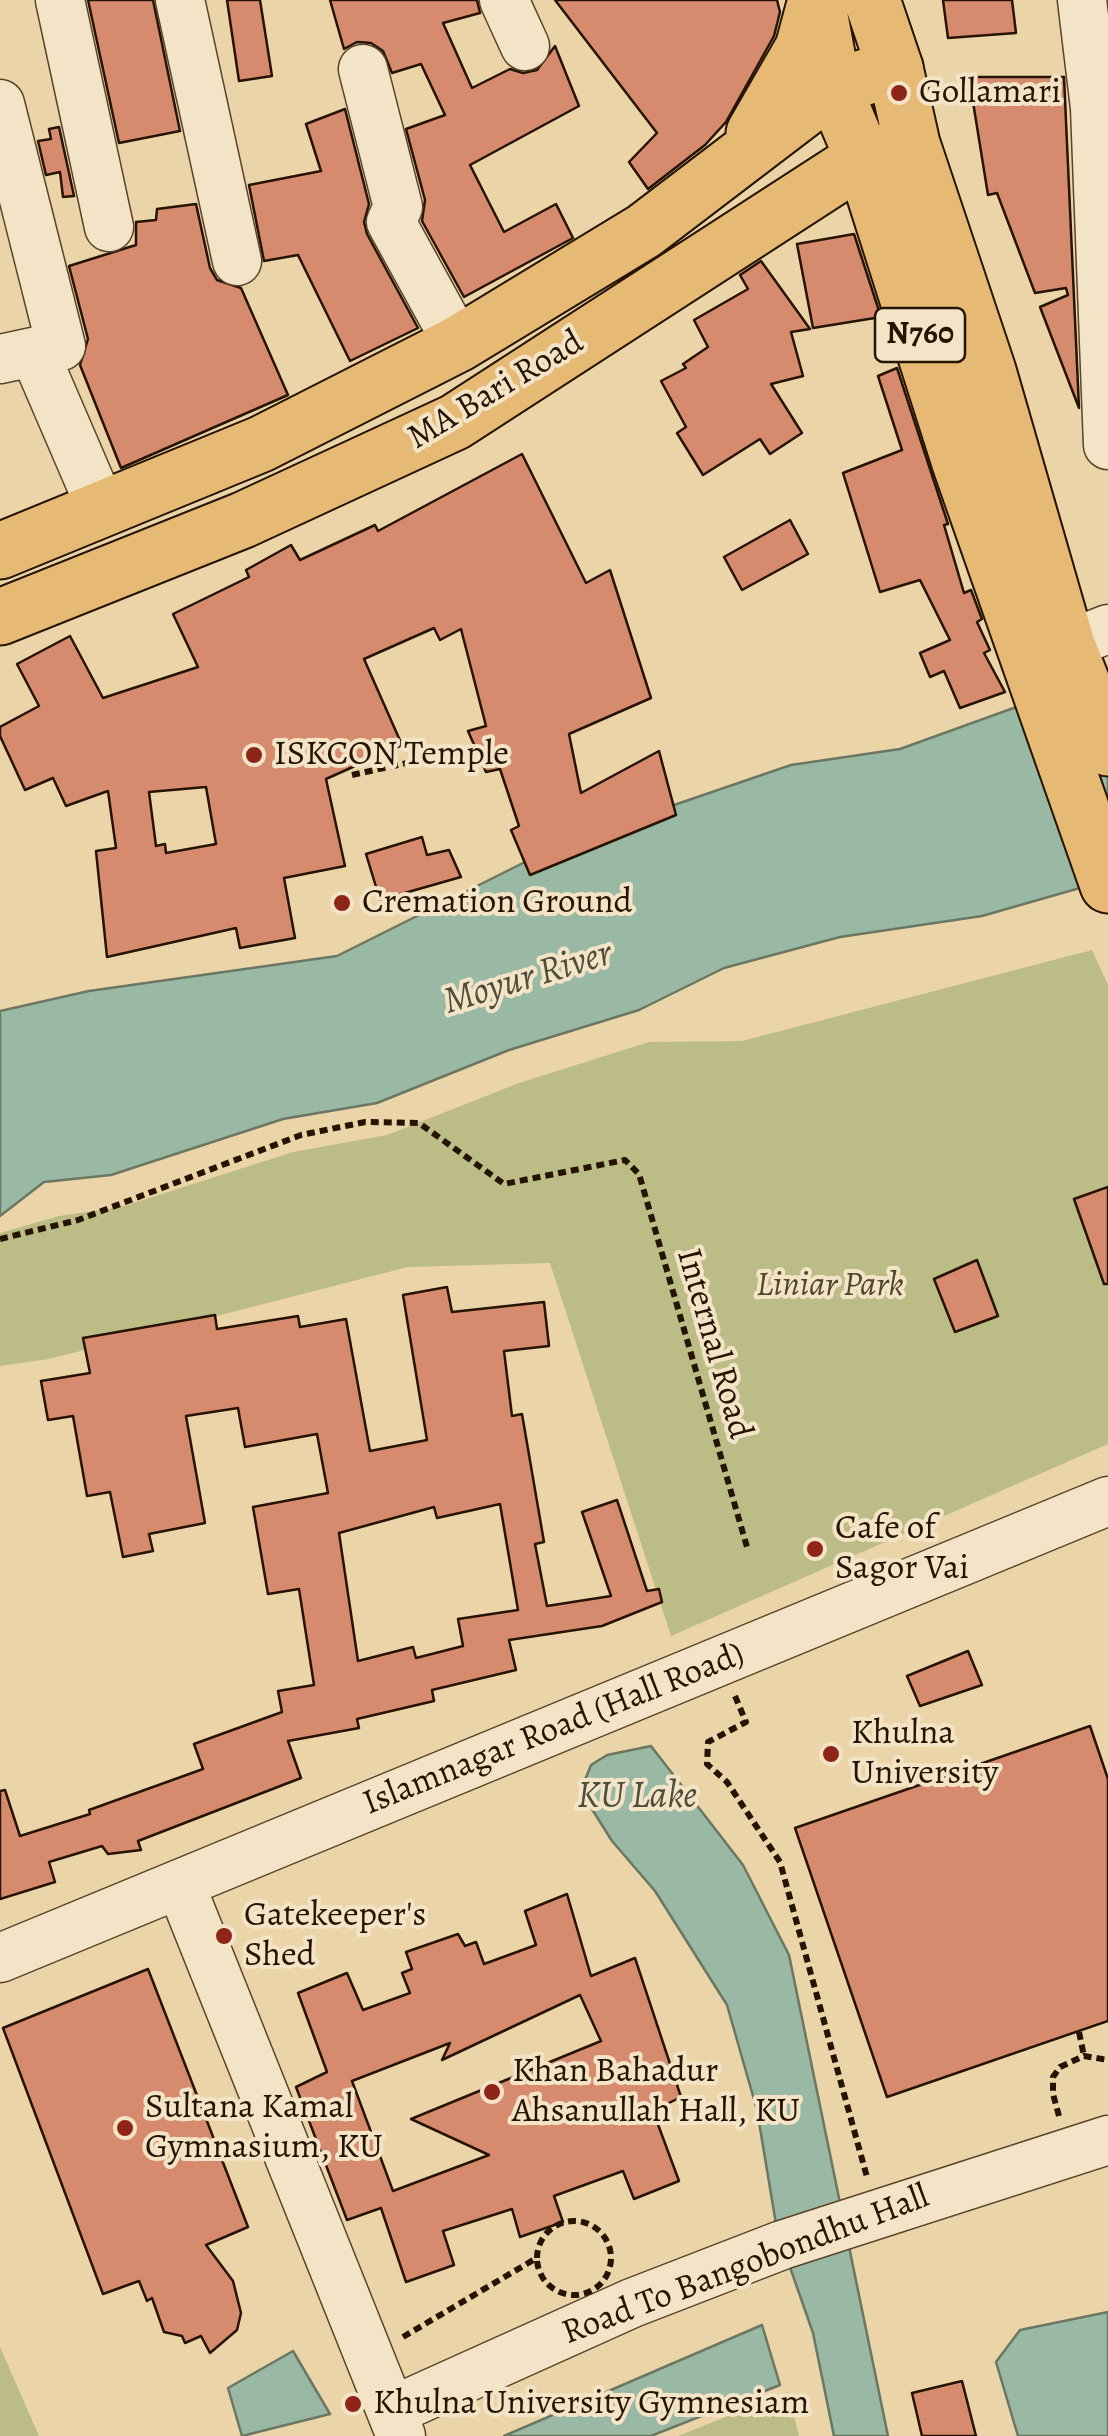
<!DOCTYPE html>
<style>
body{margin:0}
canvas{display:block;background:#ecd4a9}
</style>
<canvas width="1108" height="2436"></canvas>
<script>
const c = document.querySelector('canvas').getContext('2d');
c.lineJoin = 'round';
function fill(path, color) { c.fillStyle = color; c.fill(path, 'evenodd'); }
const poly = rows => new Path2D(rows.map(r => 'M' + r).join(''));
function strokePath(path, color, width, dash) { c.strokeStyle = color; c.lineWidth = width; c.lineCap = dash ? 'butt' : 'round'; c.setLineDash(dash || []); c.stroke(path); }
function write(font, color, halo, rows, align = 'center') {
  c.font = font + ' Alegreya,serif'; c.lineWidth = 8; c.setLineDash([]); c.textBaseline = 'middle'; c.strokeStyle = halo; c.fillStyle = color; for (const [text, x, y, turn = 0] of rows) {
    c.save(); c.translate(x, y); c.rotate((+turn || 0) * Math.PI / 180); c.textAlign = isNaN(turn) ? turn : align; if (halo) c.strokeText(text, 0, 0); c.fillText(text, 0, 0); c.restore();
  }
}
const green = poly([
 [1092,950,1108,985,1108,1444,671,1636,550,1263,408,1267,49,1359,0,1366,0,1233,59,1216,121,1207,293,1152,387,1135,519,1083,649,1042,742,1041],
 [0,2347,39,2436,0,2436],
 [788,2392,799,2436,678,2436]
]);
const water = poly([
 [1108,674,1108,880,982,916,840,937,724,968,639,1010,509,1050,377,1103,283,1119,111,1175,44,1182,0,1216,0,1011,89,991,337,956,563,843,791,765,900,749,1108,674],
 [651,1746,743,1865,789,1955,888,2436,834,2436,813,2333,777,2230,757,2110,727,2005,655,1891,612,1841,590,1806,585,1780,591,1765,607,1755,651,1746],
 [1108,2312,1108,2436,1018,2436,996,2362,1020,2330,1108,2312],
 [762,2325,780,2385,651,2436,504,2436,762,2325],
 [293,2351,330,2414,242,2436,228,2388,293,2351]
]);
const building = poly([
 [88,0,153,0,180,131,119,143,88,0],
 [227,0,260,0,272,76,239,81,227,0],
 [330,0,477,0,480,13,443,23,472,88,510,69,523,73,537,70,555,46,579,106,470,165,504,232,556,204,573,238,464,297,422,221,425,200,406,129,445,115,421,64,392,73,383,51,371,43,357,42,344,49,330,0],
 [555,0,777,0,780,12,774,36,726,122,705,145,648,189,629,162,657,133,555,0],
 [943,0,1012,0,1016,33,948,38,943,0],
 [969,77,1064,77,1079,408,1040,307,1068,295,1066,288,1035,293,997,193,988,195,969,77],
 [345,109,369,204,364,222,367,234,418,328,350,361,298,255,264,261,249,185,321,171,306,124,345,109],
 [59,127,74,196,63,197,60,172,46,175,38,141,51,139,49,129,59,127],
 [196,204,210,268,217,280,241,288,288,395,121,468,80,365,88,339,69,266,136,245,136,222,156,220,157,209,196,204],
 [854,234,881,317,813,328,797,244,854,234],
 [761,261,810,329,791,332,803,376,771,384,802,433,770,454,760,439,703,475,677,433,686,427,661,381,686,368,683,364,708,347,694,320,748,289,740,275,761,261],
 [897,368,948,524,944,525,964,593,971,590,982,619,977,622,990,650,984,653,1005,692,960,708,944,671,930,677,920,653,950,640,920,580,880,592,843,473,902,450,878,376,897,368],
 [522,454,586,583,610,570,651,698,569,734,581,793,659,751,676,815,530,875,511,830,519,826,500,769,486,772,468,731,486,726,461,629,440,640,434,628,364,659,402,745,326,779,345,866,284,878,295,938,240,948,236,928,107,957,96,851,116,848,108,791,66,806,53,778,25,790,0,736,0,727,39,706,17,664,70,636,103,698,198,667,173,614,249,577,246,570,291,545,300,560,375,525,378,531,522,454],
 [206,787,216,844,166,853,165,844,156,846,149,792,206,787],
 [790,520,808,554,742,590,724,557,790,520],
 [422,837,427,855,449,850,461,877,380,900,366,854,422,837],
 [1108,1187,1108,1284,1104,1284,1074,1199,1108,1187],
 [977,1260,998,1316,955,1332,934,1279,977,1260],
 [447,1287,452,1312,544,1302,549,1346,504,1351,512,1416,522,1414,544,1542,535,1544,547,1606,611,1596,582,1512,617,1500,647,1591,659,1589,662,1602,602,1626,509,1640,516,1670,432,1690,434,1701,357,1719,359,1728,288,1741,301,1778,138,1841,141,1850,108,1854,102,1846,49,1862,55,1882,0,1899,0,1791,5,1790,20,1836,90,1814,89,1810,203,1769,194,1744,282,1712,278,1691,314,1685,299,1589,268,1594,253,1507,328,1493,317,1434,245,1447,238,1408,186,1416,205,1523,149,1534,153,1551,123,1557,110,1492,87,1496,73,1416,48,1420,41,1381,90,1373,83,1338,215,1315,217,1329,298,1316,300,1327,346,1319,370,1451,427,1440,403,1295,447,1287],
 [500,1504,518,1610,458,1619,463,1646,416,1658,413,1647,358,1661,339,1533,434,1507,437,1518,500,1504],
 [968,1651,982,1685,920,1706,907,1676,968,1651],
 [1090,1726,1108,1779,1108,2021,887,2097,795,1828,1090,1726],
 [567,1894,591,1976,635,1958,681,2097,653,2111,679,2181,634,2199,623,2171,554,2196,563,2222,520,2237,512,2209,443,2231,454,2265,406,2282,381,2208,347,2220,296,2087,327,2072,298,1993,347,1973,363,2010,410,1993,402,1973,412,1969,406,1952,458,1934,465,1946,476,1942,484,1964,536,1945,525,1911,567,1894],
 [580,1995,601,2041,411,2119,489,2155,393,2191,352,2081,450,2043,442,2060,580,1995],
 [148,1969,248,2227,206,2245,233,2281,241,2313,237,2330,210,2353,201,2336,185,2343,182,2336,164,2332,152,2298,147,2301,139,2281,103,2294,3,2028,148,1969],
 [962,2381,976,2436,922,2436,912,2393,962,2381]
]);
const path = poly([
 [352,775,448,754],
 [0,1239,78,1220,301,1135,365,1122,419,1123,504,1184,625,1160,639,1174,747,1547],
 [735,1696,746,1722,708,1742,707,1764,727,1782,780,1862,867,2177],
 [1079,2032,1084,2056],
 [1059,2116,1053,2094,1053,2077,1060,2067,1084,2056,1108,2060],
 '537 2258a37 37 0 1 1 74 0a37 37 0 1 1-74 0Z',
 [403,2337,535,2259]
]);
const minor = poly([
 [60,0,109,227],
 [180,0,237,261],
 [504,0,525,46],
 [1082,0,1095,108,1108,445],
 [363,69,398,207,391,222,458,344],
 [0,104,61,346,0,359],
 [34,352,102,510],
 [1067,645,1108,629],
 [180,1884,401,2436],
 [0,1958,1108,1501],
 [392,2411,632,2303,782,2245,1108,2140]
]);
const major = poly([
 [754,133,803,48,816,0],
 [0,551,261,444,458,344,644,231,833,87,895,68],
 [0,617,243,520,455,422,863,158,909,145]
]);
const highway = poly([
 [817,0,833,87,863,158,960,463,1108,885],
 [872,0,895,68,912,144,988,371,1067,645,1108,748]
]);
const markers = [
 [899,93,10,"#8f2418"],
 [254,755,10,"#8f2418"],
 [342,903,10,"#8f2418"],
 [815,1549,10,"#8f2418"],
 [831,1754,10,"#8f2418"],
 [224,1936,10,"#8f2418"],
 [492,2092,10,"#8f2418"],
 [125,2128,10,"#8f2418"],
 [353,2404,10,"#8f2418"]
];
const shields = [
 [920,335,90]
];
const shieldNames = [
 ["N760",920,335]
];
const poiNames = [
 ["Gollamari",919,93],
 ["ISKCON Temple",274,755],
 ["Cremation Ground",362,903],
 ["Cafe of",835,1529],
 ["Sagor Vai",835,1569],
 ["Khulna",851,1734],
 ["University",851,1774],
 ["Gatekeeper's",244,1916],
 ["Shed",244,1956],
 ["Khan Bahadur",512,2072],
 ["Ahsanullah Hall, KU",512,2112],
 ["Sultana Kamal",145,2108],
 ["Gymnasium, KU",145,2148],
 ["Khulna University Gymnesiam",373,2404]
];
const streetNames = [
 ["MA Bari Road",496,391,-31],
 ["Internal Road",713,1344,74],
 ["Islamnagar Road (Hall Road)",554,1730,-22],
 ["Road To Bangobondhu Hall",746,2266,-21]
];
const parkNames = [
 ["Liniar Park",830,1286]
];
const waterNames = [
 ["Moyur River",528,979,-17],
 ["KU Lake",637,1798]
];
fill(green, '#bbbc86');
fill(water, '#99b9a4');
strokePath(water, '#6b7762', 2.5);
fill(building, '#d68b6f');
strokePath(building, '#261400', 2.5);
strokePath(minor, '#58442a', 51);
strokePath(major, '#261400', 59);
strokePath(highway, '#261400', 59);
strokePath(path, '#261400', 6, [8, 5]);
strokePath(minor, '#f3e3c7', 48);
strokePath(major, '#e6ba74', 55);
strokePath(highway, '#e6ba74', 55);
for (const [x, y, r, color] of markers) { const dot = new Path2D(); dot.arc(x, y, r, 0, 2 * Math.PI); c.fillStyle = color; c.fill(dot); strokePath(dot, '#f3e3c7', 4); }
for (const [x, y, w] of shields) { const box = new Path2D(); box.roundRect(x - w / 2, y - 27, w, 54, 8); c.fillStyle = '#f3e3c7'; c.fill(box); strokePath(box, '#261400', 2.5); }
write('bold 32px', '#261400', null, shieldNames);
write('35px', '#261400', '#f3e3c7', poiNames, 'left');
write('35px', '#261400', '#f3e3c7', streetNames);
write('italic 35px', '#534628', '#f3e3c7', parkNames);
write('italic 38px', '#4e4e39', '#f3e3c7', waterNames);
</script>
